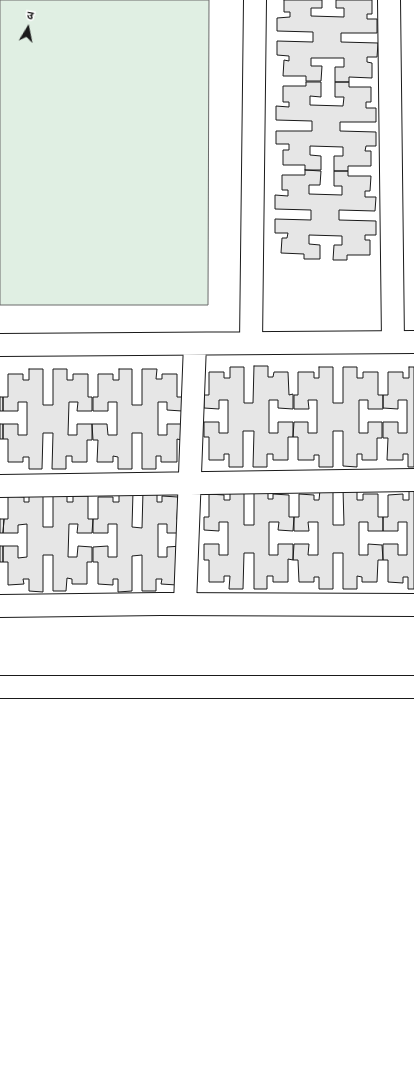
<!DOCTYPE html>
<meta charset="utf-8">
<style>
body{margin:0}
#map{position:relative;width:414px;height:1074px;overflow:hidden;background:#fff;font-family:Bitter,"Noto Sans Devanagari",serif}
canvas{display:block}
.north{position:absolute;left:8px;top:8px;width:40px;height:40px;-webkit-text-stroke:3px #fff;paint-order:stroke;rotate:10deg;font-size:11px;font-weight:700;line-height:16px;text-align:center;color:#1a1a1a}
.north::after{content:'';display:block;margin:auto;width:14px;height:18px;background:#1a1a1a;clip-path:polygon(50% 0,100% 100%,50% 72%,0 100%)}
</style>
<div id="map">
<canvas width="414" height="1074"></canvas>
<div class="north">उ</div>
</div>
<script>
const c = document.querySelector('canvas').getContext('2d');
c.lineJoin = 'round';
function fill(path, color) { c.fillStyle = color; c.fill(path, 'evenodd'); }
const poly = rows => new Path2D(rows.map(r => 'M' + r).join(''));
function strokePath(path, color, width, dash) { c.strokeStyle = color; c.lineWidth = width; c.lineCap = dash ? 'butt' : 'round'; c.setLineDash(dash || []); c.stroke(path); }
const green = poly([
 [0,0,209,0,208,305,0,305,0,0]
]);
const building = poly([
 [284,0,322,0,322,8,311,8,311,16,344,17,344,8,336,8,336,0,372,0,372,14,367,14,367,19,377,19,377,33,341,33,341,42,378,43,377,57,367,57,367,62,372,63,372,78,349,77,349,82,335,82,335,67,344,67,344,58,311,58,311,66,322,66,321,81,306,81,306,76,283,76,284,60,289,61,289,56,277,55,277,41,313,42,313,32,277,31,277,18,290,17,290,12,284,12,284,0],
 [306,82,321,82,321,97,310,96,310,105,343,106,344,97,335,97,335,82,349,82,349,87,371,87,371,102,366,102,366,108,376,108,376,122,340,122,340,131,376,132,376,146,366,146,365,151,371,151,371,166,348,166,348,171,334,171,334,156,343,156,343,147,310,146,310,155,321,156,321,170,305,170,305,165,283,165,283,150,289,150,289,144,276,144,276,131,312,131,312,121,276,120,276,106,289,107,289,102,283,102,283,86,306,86,306,82],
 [305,170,321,171,320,185,309,185,309,194,342,195,342,186,334,186,334,171,348,171,348,176,371,176,370,191,365,191,365,197,376,197,375,211,339,210,339,220,376,221,376,235,365,235,365,240,370,240,370,255,347,255,347,260,333,260,334,245,342,245,342,236,309,235,309,244,320,245,320,259,304,259,304,254,281,253,282,238,287,238,288,233,275,233,275,219,311,220,311,210,275,209,275,195,288,196,288,190,282,190,282,175,305,175,305,170],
 [254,366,268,366,268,377,273,377,274,372,288,372,289,395,293,394,293,409,278,408,278,400,269,400,269,433,278,433,278,422,293,422,293,437,288,437,288,460,273,460,273,454,267,454,267,467,253,467,254,431,243,431,243,467,229,467,229,454,224,454,224,460,209,460,209,437,204,437,204,422,219,422,219,433,228,433,228,400,219,400,219,409,204,408,204,395,209,395,209,372,224,372,224,378,230,378,230,367,244,367,244,403,253,403,254,366],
 [319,367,333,367,333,403,343,403,343,367,357,367,357,378,363,378,363,372,378,372,378,395,383,395,383,409,368,409,368,400,359,400,359,433,368,433,368,422,382,422,382,438,377,438,377,460,362,460,362,454,357,454,357,467,343,466,343,431,333,431,333,467,319,467,319,455,314,455,314,460,298,460,298,437,293,437,294,422,308,422,308,433,317,433,317,400,308,400,309,409,294,409,294,395,298,395,298,372,314,372,314,378,319,378,319,367],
 [409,367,414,367,414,467,408,467,408,454,403,454,403,460,387,460,388,438,383,438,383,422,398,422,398,433,407,433,407,400,398,400,398,409,383,408,383,395,388,395,388,372,403,372,403,378,409,378,409,367],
 [29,369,43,369,43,405,53,405,53,369,67,369,67,380,73,380,73,374,88,374,88,397,92,397,92,411,77,411,78,402,69,402,68,435,77,435,77,424,92,424,92,440,87,440,87,462,72,462,72,456,66,456,66,469,52,469,53,433,43,433,42,469,29,469,29,457,23,457,23,462,8,462,8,439,3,439,3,424,18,424,18,435,27,435,27,402,18,402,18,411,3,411,3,397,8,397,8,374,23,374,23,380,29,380,29,369],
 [119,369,132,369,132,405,142,405,142,369,157,369,156,379,162,379,162,374,177,374,177,397,182,397,182,411,167,410,167,402,158,402,158,435,167,435,167,424,182,424,181,440,177,439,177,462,161,462,161,456,156,456,156,469,142,469,142,433,132,433,132,469,118,469,118,457,113,456,113,462,97,462,98,440,93,440,92,424,107,424,108,435,117,435,117,402,108,402,108,411,93,411,93,397,98,397,98,374,113,374,113,380,119,380,119,369],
 [0,397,3,397,3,411,0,411,0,397],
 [0,424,3,424,3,439,0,439,0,424],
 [230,489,244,489,244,525,254,525,254,489,268,489,268,499,273,499,273,494,289,495,289,517,294,517,293,531,278,530,279,522,269,522,269,555,278,555,278,544,293,544,293,560,288,559,288,582,273,582,273,576,267,576,267,589,254,589,254,553,244,553,243,589,229,589,230,576,224,576,224,582,209,582,209,560,204,560,204,544,219,544,219,555,228,555,228,522,219,522,219,531,204,530,204,517,209,517,209,494,224,495,224,500,230,500,230,489],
 [343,489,357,489,357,500,363,500,363,494,378,494,378,517,383,517,383,531,368,531,368,522,359,522,359,555,368,555,368,544,382,545,383,560,378,560,377,582,362,582,362,577,357,576,357,589,343,589,343,553,333,553,333,589,319,589,319,577,314,577,314,582,299,582,298,560,293,560,294,544,309,544,308,555,318,555,318,522,308,522,309,531,294,531,294,517,299,517,299,494,314,495,314,500,319,500,320,490,333,490,333,525,344,525,343,489],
 [409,489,414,489,414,589,408,589,408,577,403,577,403,583,388,582,388,560,383,560,383,544,398,544,398,555,407,555,407,522,398,522,398,531,383,531,383,517,388,517,388,495,403,494,403,500,409,500,409,489],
 [53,491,67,491,67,502,73,502,73,496,88,496,88,519,93,519,92,533,77,533,78,524,69,524,68,557,77,557,78,546,92,547,92,562,87,562,87,584,72,584,72,579,67,578,66,591,53,591,53,555,43,555,43,592,29,591,29,579,23,579,24,584,8,585,8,562,3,562,3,546,18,546,18,558,27,557,27,524,18,525,18,533,3,533,4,519,8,519,8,496,24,497,24,502,29,502,29,492,43,492,43,527,53,527,53,491],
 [119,491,133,492,132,527,142,528,143,491,157,491,157,502,162,502,162,496,178,497,177,519,182,533,167,533,167,524,158,524,158,557,167,557,167,547,182,546,177,585,161,584,162,579,156,579,156,591,142,591,142,555,132,556,132,591,118,592,118,579,113,579,113,585,98,584,98,562,93,562,93,547,108,546,108,557,117,557,117,524,108,524,108,533,93,533,93,519,98,519,98,497,113,497,113,502,119,502,119,491],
 [0,519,4,519,3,533,0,533,0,519],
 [0,546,3,546,3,562,0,562,0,546]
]);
const street = poly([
 [389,0,393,342],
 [251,343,255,0],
 [0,345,414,342],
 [0,486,414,480],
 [185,604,195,344],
 [0,606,161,604,414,605],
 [0,687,414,687]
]);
fill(green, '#e0efe3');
strokePath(green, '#6a6a6a', 1);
fill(building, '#e6e6e6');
strokePath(building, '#1a1a1a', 1);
strokePath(street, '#1a1a1a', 24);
strokePath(street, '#fff', 22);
</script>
